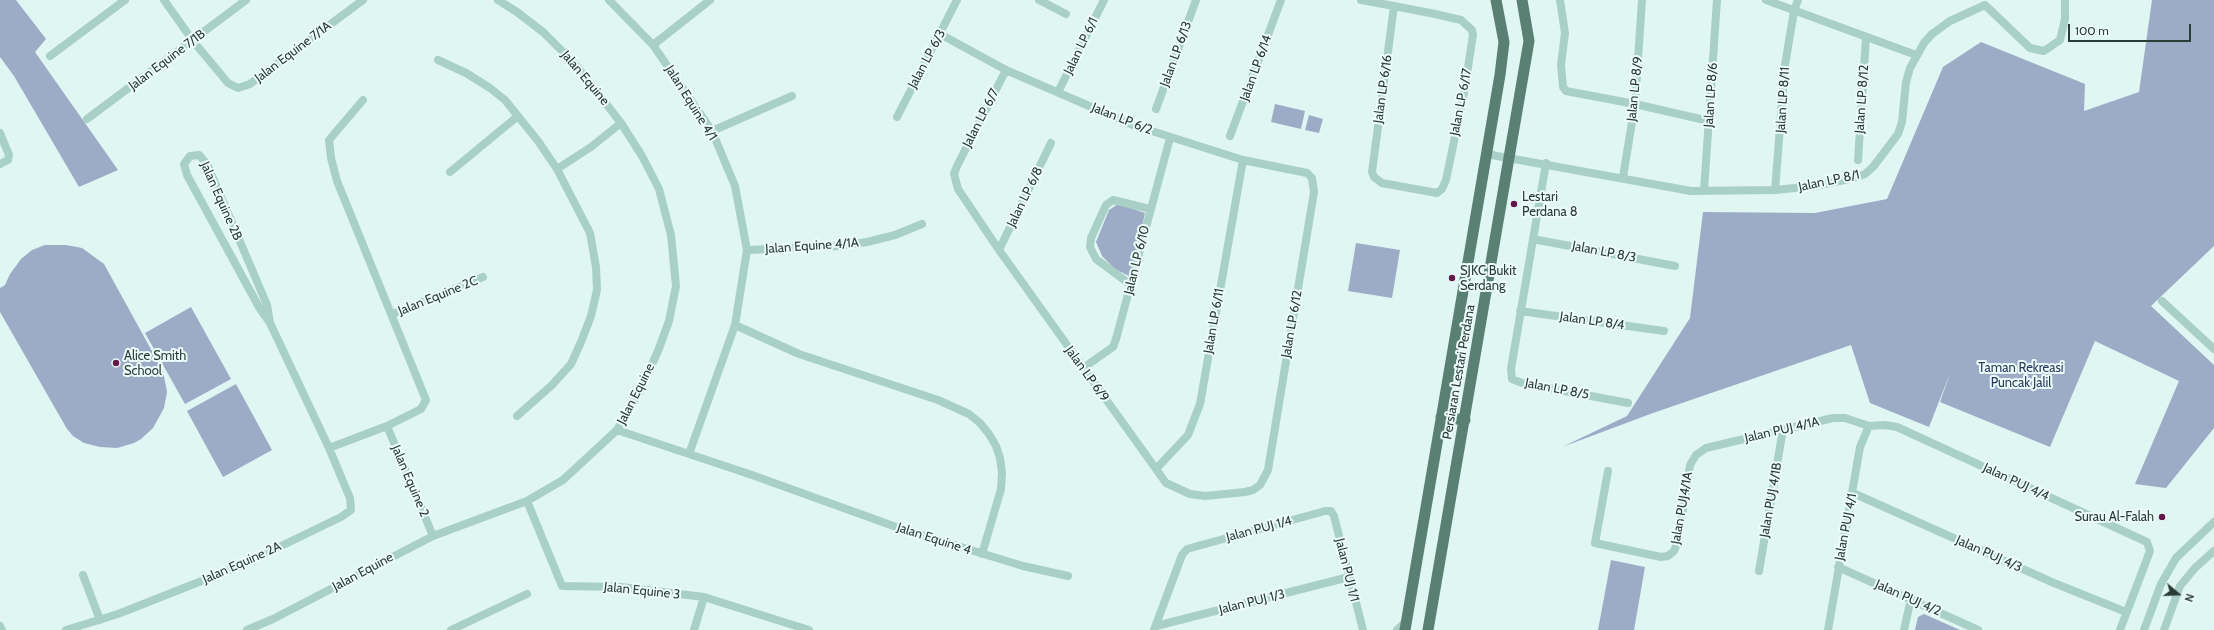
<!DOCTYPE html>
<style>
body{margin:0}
#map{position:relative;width:2214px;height:630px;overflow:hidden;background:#dff6f2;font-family:Cabin,sans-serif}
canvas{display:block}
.north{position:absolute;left:2158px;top:574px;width:40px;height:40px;-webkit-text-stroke:3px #edfcfa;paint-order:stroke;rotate:109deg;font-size:11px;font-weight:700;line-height:16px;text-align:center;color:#293c35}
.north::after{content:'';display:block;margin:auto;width:14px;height:18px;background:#293c35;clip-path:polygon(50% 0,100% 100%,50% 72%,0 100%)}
.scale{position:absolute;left:2068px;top:24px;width:123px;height:18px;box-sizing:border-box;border:2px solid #293c35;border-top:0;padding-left:5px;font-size:12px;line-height:14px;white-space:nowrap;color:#293c35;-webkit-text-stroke:3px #edfcfa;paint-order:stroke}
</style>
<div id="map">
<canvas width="2214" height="630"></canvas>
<div class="north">N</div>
<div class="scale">100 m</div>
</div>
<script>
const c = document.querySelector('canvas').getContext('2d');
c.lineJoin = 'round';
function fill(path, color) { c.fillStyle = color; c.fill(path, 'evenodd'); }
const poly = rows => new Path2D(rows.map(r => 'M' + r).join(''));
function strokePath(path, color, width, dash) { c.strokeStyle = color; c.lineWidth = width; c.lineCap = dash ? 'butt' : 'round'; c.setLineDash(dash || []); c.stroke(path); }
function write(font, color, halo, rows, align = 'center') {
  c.font = font + ' Cabin,sans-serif'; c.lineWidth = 4; c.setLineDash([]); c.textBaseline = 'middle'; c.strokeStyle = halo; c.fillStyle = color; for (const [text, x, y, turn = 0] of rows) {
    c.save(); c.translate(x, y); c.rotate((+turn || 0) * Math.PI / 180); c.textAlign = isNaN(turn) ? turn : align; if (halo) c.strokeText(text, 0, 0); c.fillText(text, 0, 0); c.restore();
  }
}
const green = poly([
 [0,0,16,0,46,39,35,52,118,170,79,187,14,76,0,57],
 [2152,0,2214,0,2214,246,2151,306,2214,365,2214,428,2166,488,2135,484,2179,381,2095,341,2050,447,1940,402,1951,371,1929,427,1870,403,1851,345,1653,413,1562,447,1627,416,1690,318,1703,212,1815,213,1887,199,1943,67,1981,42,2085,84,2084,111,2139,92],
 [1275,104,1305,111,1301,129,1271,122],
 [1309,115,1323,119,1319,133,1305,130],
 [1118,204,1145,213,1131,277,1115,269,1102,256,1096,242,1109,210],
 [1356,243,1400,250,1392,298,1348,291],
 [45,245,66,245,82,248,104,264,163,371,167,392,164,408,153,428,141,439,134,443,117,448,100,447,84,443,73,436,67,429,0,312,0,288,5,285,10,274,21,259,32,250],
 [191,307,231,379,185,404,145,333],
 [236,384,272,450,223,477,187,411],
 [1611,560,1645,567,1634,630,1598,630],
 [1924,614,1960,630,1915,630,1918,617]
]);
const minor = poly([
 [164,0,193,41,228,83,238,88,250,84,363,0],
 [609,0,653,45,712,131,735,186,747,250,735,325,689,454],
 [1039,0,1066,14],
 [1361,0,1394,6,1435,14,1461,20,1472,30,1473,35,1464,93,1446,180,1442,189,1437,193,1382,183,1374,177,1372,172,1394,6],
 [1560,0,1565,33,1561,65,1563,87,1566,91,1635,104,1709,121],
 [1766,0,1916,55],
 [940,34,1006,70,1133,125,1243,160,1307,173,1312,178,1314,192,1268,470,1260,485,1253,490,1245,492,1205,496,1190,494,1166,483,999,250,958,189,954,174,957,166,1006,70],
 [653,45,710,0],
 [50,56,125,0],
 [438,60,466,73,490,88,505,100,538,141,557,169,590,233,596,267,597,290,591,316,581,342,571,364,552,385,517,416],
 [1058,92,1104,0],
 [1156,109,1196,0],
 [897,117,957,0],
 [87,119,246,0],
 [712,131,792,96],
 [0,133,9,155,8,160,0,164],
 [1230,136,1281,0],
 [1486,154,1691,191,1775,190,1815,186,1854,178,1865,174,1873,167,1898,134,1902,122,1906,82,1910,68,1924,43,1932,34,1950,21,1985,5,2030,48,2044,51,2060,40,2065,19,2065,0],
 [1858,160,1866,38],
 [1546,163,1511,369,1512,379,1522,383,1628,403],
 [557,169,591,147,621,123],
 [450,172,518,116],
 [1623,177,1635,104,1642,0],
 [1775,190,1785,65,1794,11,1798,0],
 [1704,191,1717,0],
 [1533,239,1675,266],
 [747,250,840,246,867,242,895,235,922,224],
 [999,250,1051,143],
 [1131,285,1096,259,1090,247,1091,238,1106,205,1113,200,1150,209],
 [2162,301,2214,349],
 [1520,311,1664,331],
 [393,314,483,277],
 [735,325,799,354,938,400,969,414,980,423,989,434,996,446,1000,458,1002,473,1001,489,982,554],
 [1083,368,1113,347,1116,339,1170,138],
 [387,426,433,536],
 [617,430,752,475,899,528,1023,566,1068,576],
 [329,448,387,426,421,409,426,400,337,181,331,158,329,140,363,100],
 [1156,469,1188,435,1200,404,1243,160],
 [1608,471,1595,543,1661,557,1668,556,1674,551,1678,541,1690,465,1696,455,1706,448,1833,418,1845,418,1869,426,1884,425,1897,427,2147,542,2150,551,2120,630],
 [1853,493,2054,583,2126,612],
 [527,501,562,586,621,587,704,597,809,630],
 [1838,567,1978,630],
 [1759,571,1783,429],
 [83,575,100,620],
 [0,626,2,630],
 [1156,626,1349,577],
 [66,630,118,614,242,565,341,517,351,510,350,498,329,448,270,323,260,309,187,175,184,164,190,156,199,155,207,164,267,305,270,323],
 [247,630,273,619,433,536,527,501,563,480,617,430,639,393,658,351,669,321,676,286,671,235,659,189,642,156,621,123,575,64,543,32,517,12,498,0],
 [451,630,527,594],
 [694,630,704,597],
 [1154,630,1182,555,1187,549,1325,511,1331,511,1334,516,1363,630],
 [1397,630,1407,621],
 [1828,630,1860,447,1869,426],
 [1904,630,1911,598],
 [2144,630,2161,584,2176,558,2214,522],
 [2164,630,2180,586,2195,568,2214,551]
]);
const major = poly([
 [1441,417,1465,420],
 [1405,630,1500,75,1504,42,1496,0],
 [1428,630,1529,41,1522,0]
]);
const markers = [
 [1514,204,4,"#631948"],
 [1452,278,4,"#631948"],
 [116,363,4,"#631948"],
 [2162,517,4,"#631948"]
];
const streetNames = [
 ["Jalan LP 6/1",1081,46,-64],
 ["Jalan Equine 7/1A",293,52,-37],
 ["Jalan LP 6/13",1176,54,-70],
 ["Jalan LP 6/3",927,59,-62],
 ["Jalan Equine 7/1B",167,60,-37],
 ["Jalan LP 6/14",1256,68,-70],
 ["Jalan Equine",585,78,50],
 ["Jalan LP 6/16",1383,89,-82],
 ["Jalan LP 8/9",1635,89,-84],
 ["Jalan LP 8/6",1711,95,-86],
 ["Jalan LP 8/12",1862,99,-86],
 ["Jalan LP 8/11",1783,100,-86],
 ["Jalan LP 6/17",1461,102,-79],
 ["Jalan Equine 4/1",691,103,58],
 ["Jalan LP 6/7",981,118,-63],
 ["Jalan LP 6/2",1122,119,22],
 ["Jalan LP 8/1",1829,181,-12],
 ["Jalan LP 6/8",1025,197,-64],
 ["Jalan Equine 2B",221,201,66],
 ["Jalan Equine 4/1A",812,246,-4],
 ["Jalan LP 8/3",1604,252,11],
 ["Jalan LP 6/10",1137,260,-76],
 ["Jalan Equine 2C",438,296,-22],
 ["Jalan LP 6/11",1214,321,-80],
 ["Jalan LP 8/4",1592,321,8],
 ["Jalan LP 6/12",1292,324,-80],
 ["Persiaran Lestari Perdana",1459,372,-80],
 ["Jalan LP 6/9",1087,374,54],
 ["Jalan LP 8/5",1557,389,11],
 ["Jalan Equine",636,394,-63],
 ["Jalan PUJ 4/1A",1782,430,-13],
 ["Jalan Equine 2",410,481,67],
 ["Jalan PUJ 4/4",2016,482,25],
 ["Jalan PUJ 4/1B",1771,500,-80],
 ["Jalan PUJ4/1A",1682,508,-80],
 ["Jalan PUJ 4/1",1846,527,-79],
 ["Jalan PUJ 1/4",1259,529,-15],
 ["Jalan Equine 4",934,539,18],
 ["Jalan PUJ 4/3",1989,554,24],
 ["Jalan Equine 2A",242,563,-24],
 ["Jalan PUJ 1/1",1347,570,76],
 ["Jalan Equine",363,572,-28],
 ["Jalan Equine 3",642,591,6],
 ["Jalan PUJ 4/2",1908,598,24],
 ["Jalan PUJ 1/3",1252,602,-14]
];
const poiNames = [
 ["Lestari",1522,197],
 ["Perdana 8",1522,212],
 ["SJKC Bukit",1460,271],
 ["Serdang",1460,286],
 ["Alice Smith",124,356],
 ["School",124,371],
 ["Surau Al-Falah",2154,517,"right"]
];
const parkNames = [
 ["Taman Rekreasi",2021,368],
 ["Puncak Jalil",2021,383]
];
fill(green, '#9cacc7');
strokePath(minor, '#a9d0c7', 8);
strokePath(major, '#598072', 11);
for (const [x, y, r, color] of markers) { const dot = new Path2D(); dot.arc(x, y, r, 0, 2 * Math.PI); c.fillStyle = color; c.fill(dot); strokePath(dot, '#edfcfa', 1.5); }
write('13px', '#293c35', '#edfcfa', streetNames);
write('13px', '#293c35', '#edfcfa', poiNames, 'left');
write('13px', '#2a3b5e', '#edfcfa', parkNames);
</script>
